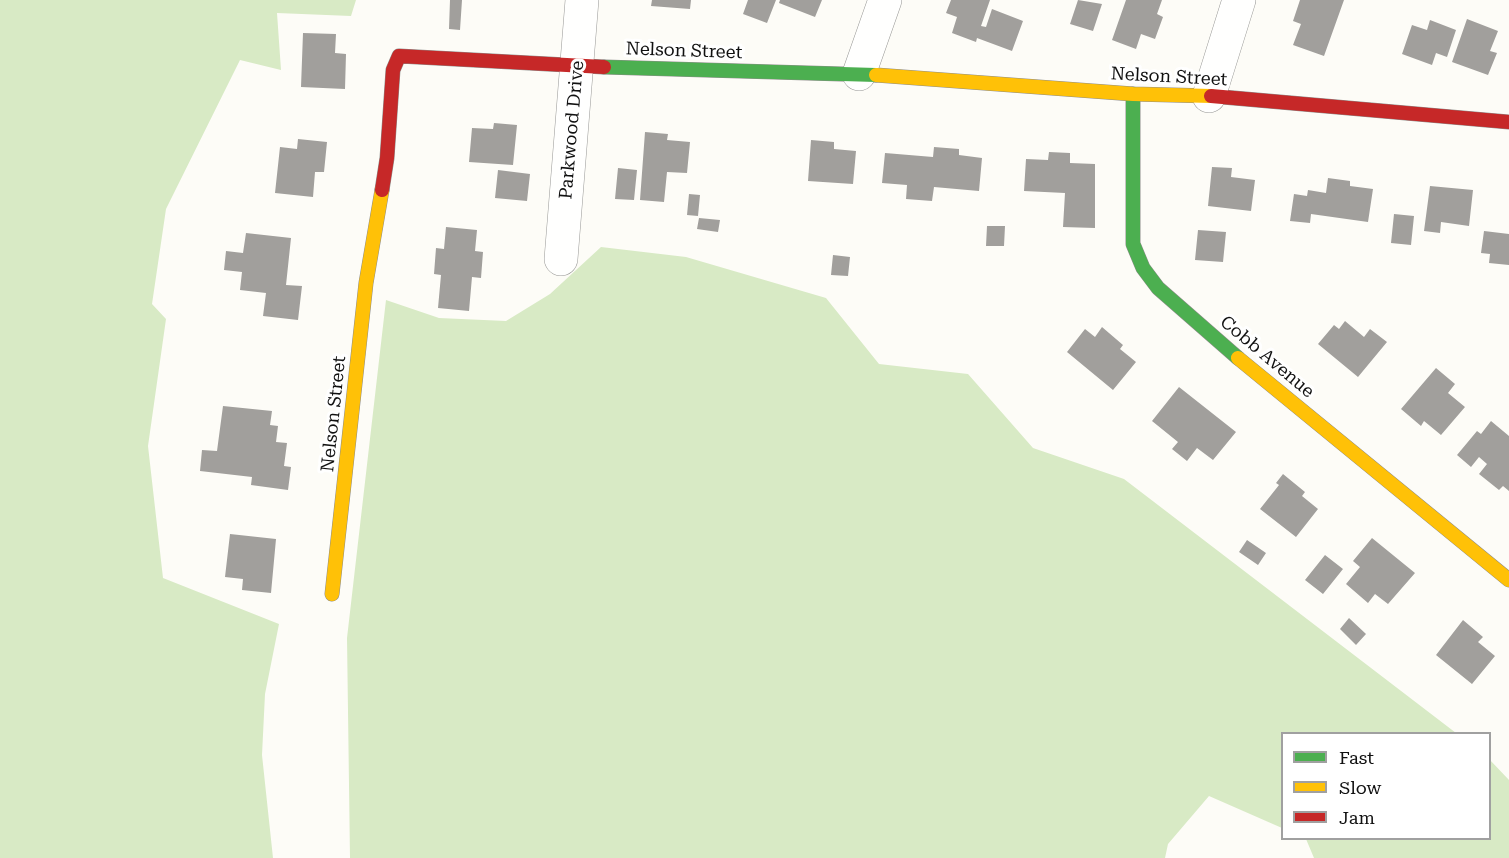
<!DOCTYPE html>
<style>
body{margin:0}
#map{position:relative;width:1509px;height:858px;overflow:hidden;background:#fdfcf7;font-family:"Roboto Serif",serif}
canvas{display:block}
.legend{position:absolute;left:1281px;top:732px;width:210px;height:108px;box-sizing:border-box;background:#fff;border:2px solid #a0a0a0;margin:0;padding:8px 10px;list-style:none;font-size:18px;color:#111}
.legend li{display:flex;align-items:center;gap:12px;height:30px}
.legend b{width:30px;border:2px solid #a0a0a0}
</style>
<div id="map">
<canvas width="1509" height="858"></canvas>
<ul class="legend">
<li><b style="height:8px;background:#4caf50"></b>Fast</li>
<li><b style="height:8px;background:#ffc107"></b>Slow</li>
<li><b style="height:8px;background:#c62828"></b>Jam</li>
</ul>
</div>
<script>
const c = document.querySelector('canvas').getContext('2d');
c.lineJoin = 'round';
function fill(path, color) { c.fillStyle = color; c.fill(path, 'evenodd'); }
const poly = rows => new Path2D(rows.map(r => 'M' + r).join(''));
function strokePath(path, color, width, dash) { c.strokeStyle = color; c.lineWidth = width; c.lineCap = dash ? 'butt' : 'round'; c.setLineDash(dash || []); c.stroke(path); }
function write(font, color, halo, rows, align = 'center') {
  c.font = font + ' "Roboto Serif",serif'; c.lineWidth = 6; c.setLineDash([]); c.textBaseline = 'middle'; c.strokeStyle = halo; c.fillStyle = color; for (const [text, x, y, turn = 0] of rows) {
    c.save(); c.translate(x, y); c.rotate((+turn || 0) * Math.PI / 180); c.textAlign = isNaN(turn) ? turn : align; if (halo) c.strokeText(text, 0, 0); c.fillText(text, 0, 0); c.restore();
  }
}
const forest = poly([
 [0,0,356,0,351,16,277,13,281,70,240,60,166,209,152,304,166,319,148,446,163,578,279,624,265,694,262,755,273,858,0,858],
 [601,247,686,257,826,298,879,364,968,374,1033,448,1124,479,1456,733,1282,734,1282,828,1209,796,1168,844,1165,858,350,858,347,638,386,300,439,318,506,321,550,294],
 [1490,760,1509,780,1509,858,1314,858,1306,839,1490,838]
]);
const building = poly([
 [450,0,462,0,460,30,449,29],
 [652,0,691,0,690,9,651,6],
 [748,0,776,0,767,23,743,14],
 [780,0,822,0,815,17,779,3],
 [951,0,990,0,981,26,986,27,992,9,1023,21,1012,51,977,38,976,42,952,33,957,17,946,13],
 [1078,0,1102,4,1093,31,1070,24],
 [1126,0,1162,0,1157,14,1163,17,1155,39,1141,34,1136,49,1112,40],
 [1300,0,1344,0,1324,56,1293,45,1301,24,1293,21],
 [1467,19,1498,31,1490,51,1497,53,1488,75,1452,62],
 [1430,20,1456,30,1447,57,1436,53,1432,65,1402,54,1412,25,1427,30],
 [303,33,336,34,335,53,346,54,345,89,301,87],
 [494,123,517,125,513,165,469,162,472,128,493,129],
 [645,132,668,134,667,140,690,142,687,173,667,172,664,202,640,200],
 [298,139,327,142,324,172,315,172,313,197,275,193,280,147,297,149],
 [811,140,834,142,834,149,856,151,853,184,808,181],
 [934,147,959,149,959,155,982,158,979,191,934,187,932,201,906,199,907,185,882,183,885,153,933,157],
 [1049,152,1070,153,1070,163,1095,164,1095,228,1063,227,1065,193,1024,191,1026,159,1048,160],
 [1212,167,1232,168,1231,177,1255,180,1251,211,1208,206],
 [618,168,637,170,634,200,615,199],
 [498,170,530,174,527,201,495,198],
 [1328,178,1350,181,1350,186,1373,189,1368,222,1311,214,1310,223,1290,221,1294,194,1307,196,1308,190,1326,193],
 [1430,186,1473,190,1469,226,1441,222,1440,233,1424,231],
 [689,194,700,195,698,216,687,215],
 [1394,214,1414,216,1411,245,1391,243],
 [699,218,720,220,718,232,697,229],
 [987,226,1005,226,1004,246,986,246],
 [446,227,477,230,475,251,483,252,481,278,472,277,469,311,438,308,441,275,434,274,436,248,444,249],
 [1198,230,1226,232,1223,262,1195,260],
 [1484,231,1509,234,1509,265,1489,263,1490,254,1481,253],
 [246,233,291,238,286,285,302,286,298,320,263,316,266,293,240,290,242,272,224,270,226,251,243,253],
 [833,255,850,257,848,276,831,275],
 [1345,321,1364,337,1370,329,1387,342,1358,377,1318,344,1334,325,1339,329],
 [1102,327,1123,345,1120,349,1136,362,1113,390,1067,352,1085,329,1095,337],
 [1436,368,1455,384,1448,393,1465,407,1441,435,1424,421,1421,426,1401,409],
 [1179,387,1236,432,1213,460,1197,448,1187,461,1172,449,1178,442,1152,421],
 [223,406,272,411,270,425,278,426,276,442,287,443,284,466,291,467,288,490,251,485,252,477,200,471,202,450,217,451],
 [1491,421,1509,436,1509,491,1503,486,1499,490,1479,474,1487,464,1479,457,1471,467,1457,455,1477,431,1481,434],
 [1283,474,1305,492,1302,496,1318,509,1296,537,1260,509,1279,485,1276,483],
 [230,534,276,539,271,593,242,590,243,579,225,577],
 [1372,538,1415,573,1388,604,1375,594,1368,603,1346,584,1360,567,1353,561],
 [1247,540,1266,553,1258,565,1239,552],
 [1325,555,1343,569,1323,594,1305,580],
 [1349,618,1366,634,1356,645,1340,629],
 [1463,620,1483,637,1478,642,1495,656,1472,684,1436,655]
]);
const street = poly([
 [859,74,885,0],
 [1209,96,1239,0],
 [561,259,582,0]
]);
const fast = poly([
 [604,67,876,75],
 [1133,94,1133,244,1143,268,1158,288,1238,358]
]);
const slow = poly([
 [876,75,1133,94,1211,96],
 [1238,358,1509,580],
 [332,594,366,283,382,190]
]);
const jam = poly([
 [1211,96,1509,122],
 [382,190,387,158,393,70,399,56,604,67]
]);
const streetNames = [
 ["Nelson Street",684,51,2],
 ["Nelson Street",1169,77,3],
 ["Parkwood Drive",572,130,-85],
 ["Cobb Avenue",1267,357,40],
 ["Nelson Street",334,414,-84]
];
fill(forest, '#d8eac5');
fill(building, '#a19f9c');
strokePath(street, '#979795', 34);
strokePath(fast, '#8e8d8b', 15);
strokePath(slow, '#8e8d8b', 15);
strokePath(jam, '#8e8d8b', 15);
strokePath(street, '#fffffe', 33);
strokePath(fast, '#4caf50', 14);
strokePath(slow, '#ffc107', 14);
strokePath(jam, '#c62828', 14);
write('18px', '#111', '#fff', streetNames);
</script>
